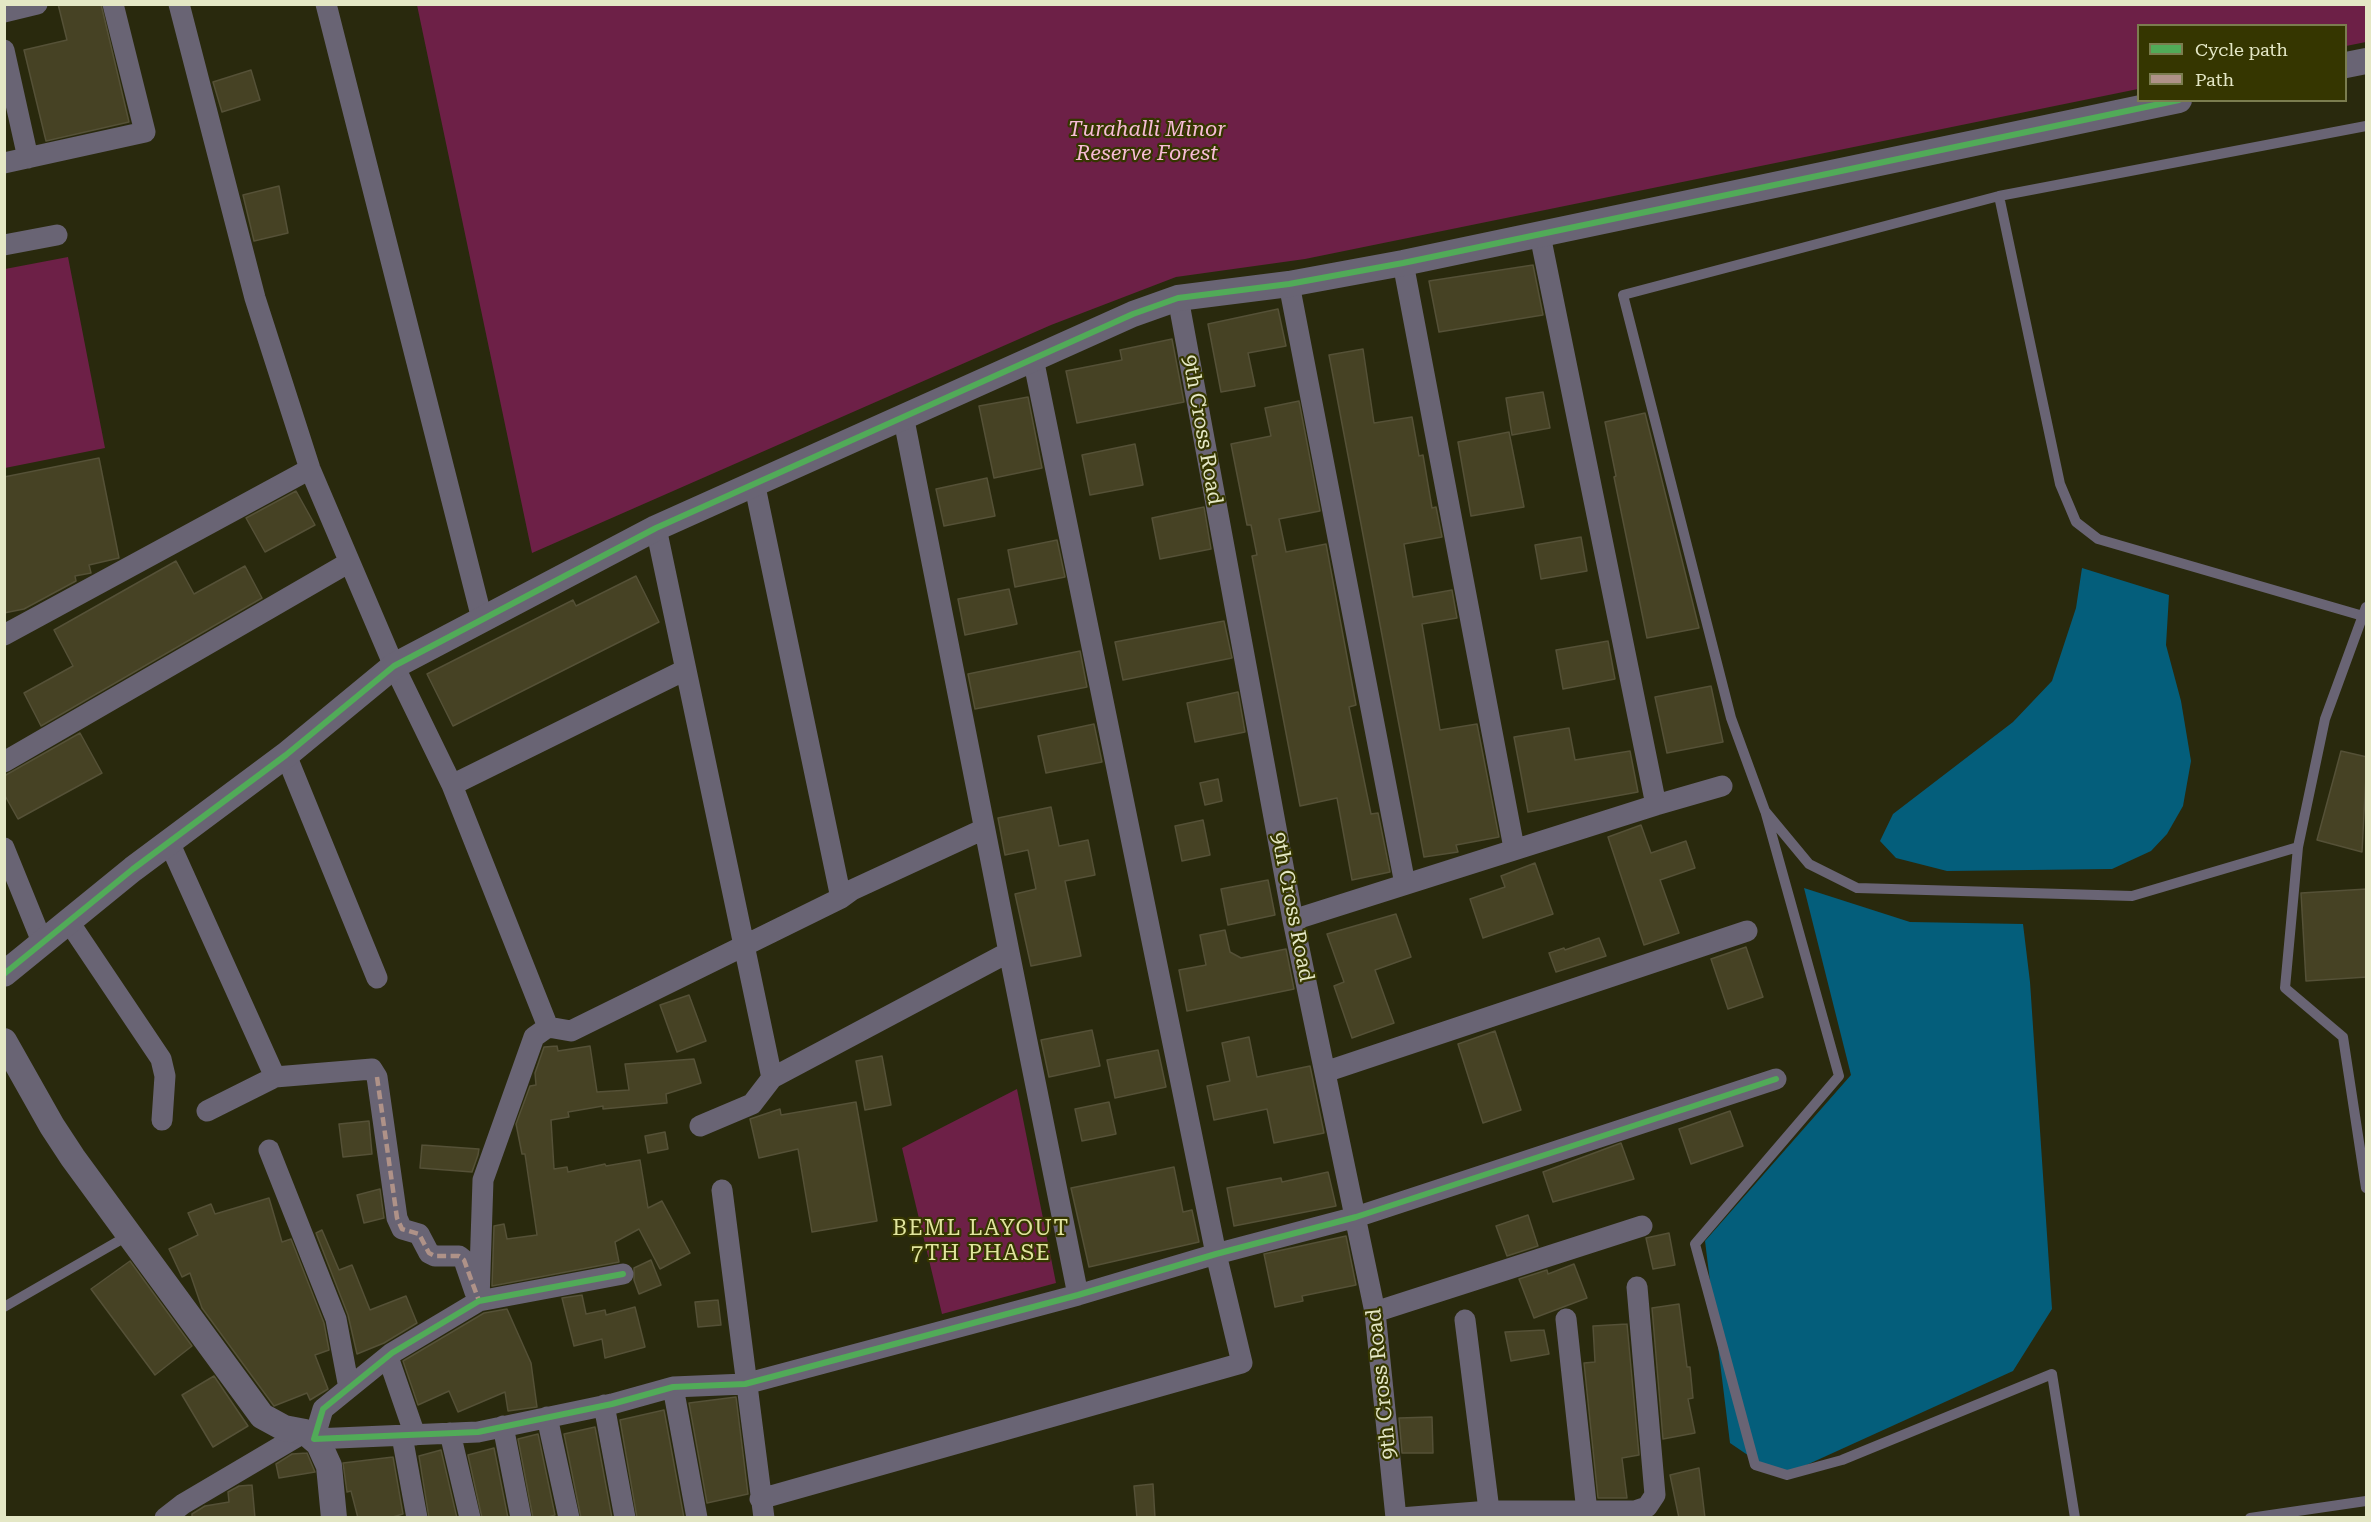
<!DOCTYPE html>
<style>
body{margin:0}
#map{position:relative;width:2371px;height:1522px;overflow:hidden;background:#29290d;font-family:"Roboto Serif",serif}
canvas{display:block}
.frame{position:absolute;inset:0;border:6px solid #e4e7c5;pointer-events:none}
.legend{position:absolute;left:2137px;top:24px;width:210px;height:78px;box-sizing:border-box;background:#353600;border:2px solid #7b7d4f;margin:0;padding:8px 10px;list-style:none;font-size:18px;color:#e4e7c5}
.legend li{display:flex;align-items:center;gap:12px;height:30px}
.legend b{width:30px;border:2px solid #7b7d4f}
</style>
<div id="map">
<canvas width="2371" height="1522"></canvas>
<div class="frame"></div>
<ul class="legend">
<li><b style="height:8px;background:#51ab58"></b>Cycle path</li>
<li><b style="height:8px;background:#af9288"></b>Path</li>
</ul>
</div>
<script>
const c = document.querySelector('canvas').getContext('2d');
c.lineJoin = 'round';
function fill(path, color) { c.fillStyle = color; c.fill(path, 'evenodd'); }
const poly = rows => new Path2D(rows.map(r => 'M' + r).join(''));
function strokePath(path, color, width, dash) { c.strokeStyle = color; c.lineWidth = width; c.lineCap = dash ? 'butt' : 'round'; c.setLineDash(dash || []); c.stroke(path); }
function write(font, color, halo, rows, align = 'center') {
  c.font = font + ' "Roboto Serif",serif'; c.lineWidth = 4.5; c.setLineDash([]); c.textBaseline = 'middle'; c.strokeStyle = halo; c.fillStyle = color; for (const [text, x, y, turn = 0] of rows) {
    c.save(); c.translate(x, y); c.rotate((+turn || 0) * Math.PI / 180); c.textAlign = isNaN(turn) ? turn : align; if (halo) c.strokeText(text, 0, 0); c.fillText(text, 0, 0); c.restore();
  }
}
const green = poly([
 [2366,4,2366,42,2346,46,2346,26,2138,26,2138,89,1305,259,1176,277,1051,325,532,553,417,5],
 [68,257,105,448,5,468,5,269],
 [1017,1089,1056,1283,942,1314,902,1148]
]);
const water = poly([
 [2082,568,2169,595,2166,645,2181,701,2191,761,2183,806,2167,834,2151,851,2112,869,1947,871,1896,858,1880,841,1893,814,2013,722,2052,681,2076,608],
 [1804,888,1910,922,2023,924,2030,982,2052,1309,2013,1371,1780,1477,1730,1443,1705,1241,1851,1075]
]);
const building = poly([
 [58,4,101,4,129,122,46,141,24,50,67,40,58,4],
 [251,70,260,100,222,112,213,82,251,70],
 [279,186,288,233,254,241,243,195,279,186],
 [1533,265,1543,315,1439,332,1429,281,1533,265],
 [1278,309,1286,346,1248,353,1255,386,1221,392,1208,324,1278,309],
 [1172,339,1184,402,1077,423,1066,371,1122,360,1120,350,1172,339],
 [1363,349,1374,423,1412,417,1419,456,1423,455,1432,508,1436,507,1442,537,1404,544,1413,597,1452,590,1457,618,1422,624,1440,730,1477,724,1499,837,1456,845,1458,852,1424,857,1329,355,1363,349],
 [1543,392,1550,428,1512,435,1506,398,1543,392],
 [1028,397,1042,468,994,478,979,406,1028,397],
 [1299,401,1320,511,1279,519,1286,552,1326,544,1356,705,1349,707,1371,814,1378,813,1390,872,1352,880,1337,798,1300,806,1252,556,1257,555,1251,525,1247,525,1231,444,1271,436,1265,408,1299,401],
 [1645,413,1699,628,1647,638,1614,477,1616,476,1605,422,1645,413],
 [1509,432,1524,507,1471,516,1458,442,1509,432],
 [1135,444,1143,485,1090,495,1082,455,1135,444],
 [99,458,119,558,89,565,91,573,75,576,76,581,24,609,4,613,4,477,99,458],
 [987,478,995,516,944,526,936,489,987,478],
 [296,491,315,525,265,552,246,518,296,491],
 [1204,507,1211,549,1160,559,1152,518,1204,507],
 [1581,537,1587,571,1541,579,1535,545,1581,537],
 [1057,540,1065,577,1015,587,1008,550,1057,540],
 [176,561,194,594,245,566,262,598,41,726,24,693,73,666,54,630,176,561],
 [636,576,659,622,453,726,427,674,573,600,576,606,636,576],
 [1009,589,1017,624,965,635,958,599,1009,589],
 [1224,621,1232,658,1123,680,1115,642,1224,621],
 [1608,641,1615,679,1563,689,1556,650,1608,641],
 [1080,651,1087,687,975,709,968,674,1080,651],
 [1711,686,1723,742,1667,753,1655,697,1711,686],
 [1238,692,1245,732,1195,742,1187,703,1238,692],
 [1094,724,1102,762,1046,773,1038,736,1094,724],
 [1569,728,1575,760,1630,751,1638,792,1528,812,1514,737,1569,728],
 [80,733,102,773,18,819,4,794,4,776,80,733],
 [2341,751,2367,757,2362,852,2317,840,2341,751],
 [1218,779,1222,801,1205,805,1200,783,1218,779],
 [1051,807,1059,846,1088,840,1095,875,1065,881,1081,956,1031,966,1015,894,1036,889,1028,850,1005,855,998,818,1051,807],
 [1203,820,1210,855,1182,861,1175,826,1203,820],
 [1641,825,1651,853,1686,841,1695,868,1660,880,1679,933,1644,945,1608,837,1641,825],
 [1535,863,1553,914,1483,938,1470,899,1505,887,1501,876,1535,863],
 [1268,880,1275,915,1228,925,1221,889,1268,880],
 [2367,889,2367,977,2306,981,2301,893,2367,889],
 [1396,914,1411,957,1375,970,1394,1023,1352,1038,1334,986,1344,982,1327,934,1396,914],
 [1225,930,1230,952,1241,958,1286,949,1294,989,1187,1011,1179,970,1206,965,1200,935,1225,930],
 [1599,938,1606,956,1556,972,1549,953,1564,948,1565,950,1599,938],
 [1746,947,1763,997,1728,1009,1711,959,1746,947],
 [689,995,706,1041,677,1052,660,1005,689,995],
 [1092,1030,1100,1066,1049,1077,1041,1040,1092,1030],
 [1495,1031,1521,1110,1483,1123,1458,1044,1495,1031],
 [1249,1037,1257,1077,1310,1066,1324,1133,1274,1143,1267,1109,1214,1120,1207,1086,1230,1081,1222,1043,1249,1037],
 [557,1046,558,1051,590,1046,597,1092,629,1090,625,1064,694,1059,701,1083,666,1094,667,1103,603,1109,603,1106,568,1112,569,1117,551,1120,554,1169,567,1167,568,1172,605,1164,606,1166,640,1160,648,1208,662,1201,690,1253,660,1269,639,1229,615,1242,619,1262,492,1286,494,1226,504,1224,507,1239,537,1235,525,1154,522,1154,516,1124,530,1086,536,1085,535,1073,544,1047,557,1046],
 [1158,1050,1166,1087,1115,1098,1107,1060,1158,1050],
 [882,1056,891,1105,865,1110,856,1061,882,1056],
 [856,1102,877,1221,812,1232,798,1149,759,1158,750,1119,780,1109,781,1115,856,1102],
 [1109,1102,1116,1134,1082,1141,1075,1109,1109,1102],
 [1730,1111,1743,1146,1691,1164,1679,1129,1730,1111],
 [369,1121,372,1154,343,1157,339,1124,369,1121],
 [665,1132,668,1149,648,1153,645,1136,665,1132],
 [1621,1143,1634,1179,1553,1202,1543,1172,1621,1143],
 [422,1145,479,1149,478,1155,472,1172,420,1168,422,1145],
 [1174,1167,1183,1212,1192,1210,1199,1242,1089,1267,1071,1188,1174,1167],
 [1328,1172,1336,1206,1234,1226,1227,1188,1281,1178,1282,1182,1328,1172],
 [380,1189,384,1218,364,1223,357,1195,380,1189],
 [269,1198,282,1242,291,1239,324,1323,329,1350,315,1355,328,1389,310,1400,307,1393,274,1406,202,1308,190,1273,182,1277,169,1249,198,1235,188,1213,211,1204,215,1214,269,1198],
 [1528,1215,1538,1246,1507,1256,1496,1226,1528,1215],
 [322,1230,339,1270,352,1265,370,1310,406,1296,417,1323,384,1343,357,1354,348,1315,316,1233,322,1230],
 [1669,1233,1675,1265,1653,1269,1646,1238,1669,1233],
 [1346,1236,1356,1285,1302,1296,1303,1301,1275,1307,1264,1254,1346,1236],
 [651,1260,661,1285,639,1294,634,1280,634,1268,651,1260],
 [130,1261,192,1346,155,1375,91,1289,130,1261],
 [1574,1264,1587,1298,1534,1318,1519,1279,1547,1270,1548,1274,1574,1264],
 [582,1295,586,1314,605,1310,606,1315,635,1307,645,1347,605,1358,602,1339,574,1346,562,1298,582,1295],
 [718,1300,721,1325,698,1327,695,1302,718,1300],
 [1679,1304,1687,1367,1690,1367,1693,1398,1688,1399,1695,1433,1663,1439,1652,1308,1679,1304],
 [507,1309,531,1363,537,1407,508,1411,505,1392,458,1412,449,1391,418,1405,403,1361,484,1313,507,1309],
 [1627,1324,1639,1455,1622,1458,1627,1498,1598,1498,1584,1363,1595,1362,1593,1326,1627,1324],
 [1544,1330,1549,1354,1511,1361,1505,1332,1544,1330],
 [214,1376,248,1426,213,1447,182,1395,214,1376],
 [736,1397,748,1494,707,1503,689,1403,736,1397],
 [664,1410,684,1518,637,1518,620,1420,664,1410],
 [1432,1417,1433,1453,1402,1453,1399,1418,1432,1417],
 [595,1427,612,1518,581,1518,564,1434,595,1427],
 [538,1434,555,1515,545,1518,533,1518,518,1439,538,1434],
 [494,1448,508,1518,482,1518,468,1455,494,1448],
 [441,1450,457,1518,429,1518,419,1456,441,1450],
 [307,1453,315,1472,279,1478,276,1464,292,1454,307,1453],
 [393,1457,403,1514,389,1518,358,1518,351,1491,347,1492,343,1463,393,1457],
 [1699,1468,1705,1518,1679,1518,1670,1475,1699,1468],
 [1153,1484,1155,1518,1137,1518,1134,1486,1153,1484],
 [252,1485,255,1518,192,1518,192,1514,205,1506,229,1502,228,1492,239,1486,252,1485]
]);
const service = poly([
 [2366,126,1999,196,1623,295,1731,718,1765,811,1809,864,1857,888,2132,896,2298,847,2325,719,2366,607],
 [1999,196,2060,484,2076,522,2098,539,2363,616],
 [1766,814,1839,1076,1695,1244,1755,1465,1787,1475,1842,1460,2052,1374,2075,1518],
 [2298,847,2285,988,2343,1037,2366,1188],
 [4,1307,129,1235],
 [2250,1518,2366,1501]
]);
const minor = poly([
 [179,4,255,298,310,469,394,666,452,785,548,1027],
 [326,4,482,619],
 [4,12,37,4],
 [4,50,28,158],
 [4,163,145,132,113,4],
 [4,245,57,235],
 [1403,263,1514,848],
 [1289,284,1405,884],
 [1178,298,1293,920,1375,1312,1396,1518],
 [754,482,841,898],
 [656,528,772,1078,1009,952,903,415],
 [4,635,310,469],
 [286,755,377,978],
 [4,762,348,563],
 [452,785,685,670],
 [1656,805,1722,786],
 [169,842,275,1077,207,1111],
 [4,848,43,944],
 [1293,920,1656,805,1540,235],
 [69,922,161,1059,165,1076,162,1120],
 [1009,952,1078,1295],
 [1325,1072,1747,931],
 [275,1077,372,1069,377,1077,397,1218,402,1229,419,1234,429,1253,435,1256,459,1256,464,1260,475,1292],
 [700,1126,752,1104,772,1078],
 [269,1150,336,1319,349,1388],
 [722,1190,764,1518],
 [623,1274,479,1301,392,1353,323,1409,314,1439,478,1432,612,1404,673,1387,745,1384,1078,1295,1216,1254,1356,1217,1776,1079],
 [479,1301,483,1180,534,1037,548,1027,571,1031,841,898,852,890,984,829],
 [1375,1312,1642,1226],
 [1566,1319,1587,1512],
 [1465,1320,1490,1518],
 [388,1357,415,1435],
 [673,1387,697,1518],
 [604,1405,625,1518],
 [547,1417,569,1518],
 [503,1426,521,1518],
 [450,1433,470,1518],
 [402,1436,417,1518],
 [760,1499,1242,1363,1216,1254,1033,358],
 [165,1518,183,1504,305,1432],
 [1400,1518,1490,1511,1635,1511,1647,1507,1655,1495,1637,1287]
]);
const tertiary = poly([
 [2346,65,2366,61],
 [4,974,133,869,286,755,394,666,656,528,1133,314,1178,298,1289,284,1403,263,2179,100],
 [4,1041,52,1126,73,1158,262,1416,284,1428,305,1432,319,1444,329,1466,334,1518]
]);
const quiet = poly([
 [377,1077,397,1218,402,1229,419,1234,429,1253,435,1256,459,1256,464,1260,479,1301]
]);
const cycleway = poly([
 [4,974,133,869,286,755,394,666,656,528,1133,314,1178,298,1289,284,1403,263,2179,100],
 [623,1274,479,1301,392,1353,323,1409,314,1439,478,1432,612,1404,673,1387,745,1384,1078,1295,1216,1254,1356,1217,1776,1079]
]);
const parkNames = [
 ["Turahalli Minor",1147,130],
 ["Reserve Forest",1147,154]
];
const streetNames = [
 ["9th Cross Road",1202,430,80],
 ["9th Cross Road",1292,907,79],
 ["9th Cross Road",1382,1384,-96]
];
const neighbourhoodNames = [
 ["BEML LAYOUT",981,1229],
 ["7TH PHASE",981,1254]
];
fill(green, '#6d2047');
fill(water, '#045e7b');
fill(building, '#464224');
strokePath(building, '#555137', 1.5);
strokePath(service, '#696474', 10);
strokePath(minor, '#696474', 21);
strokePath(tertiary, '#696474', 26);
strokePath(quiet, '#af9288', 4.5, [9, 4.5]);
strokePath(cycleway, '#51ab58', 6);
write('italic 21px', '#f7bcd6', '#353600', parkNames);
write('21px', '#e4e7c5', '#353600', streetNames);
c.letterSpacing = '1.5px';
write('22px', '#e1e59e', '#353600', neighbourhoodNames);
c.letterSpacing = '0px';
</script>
